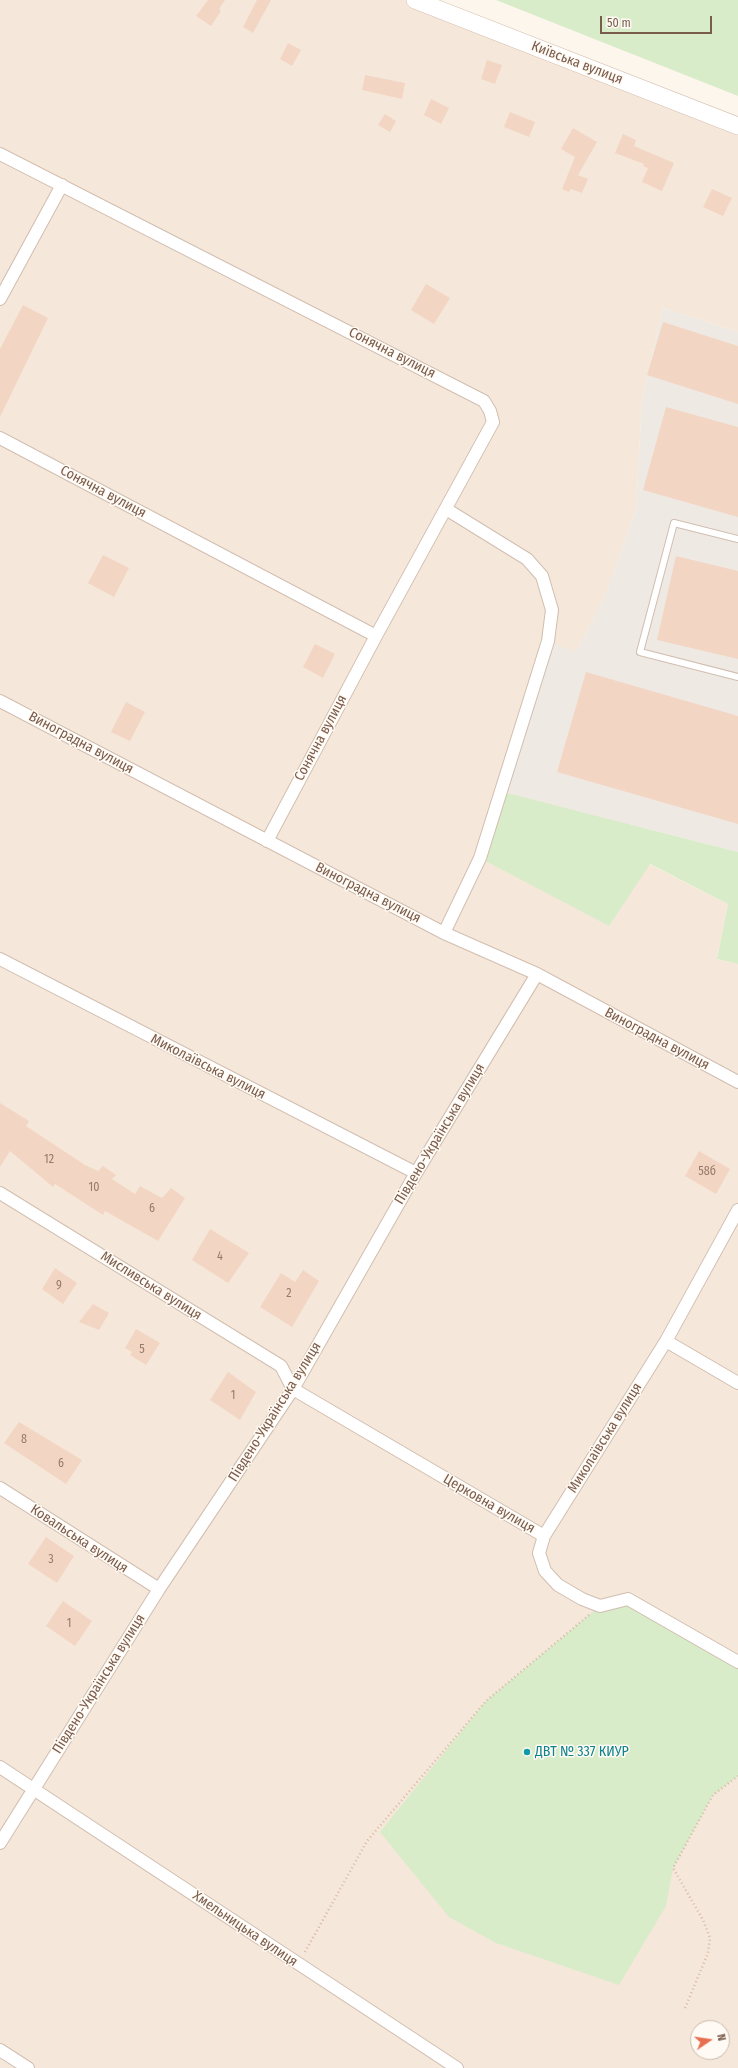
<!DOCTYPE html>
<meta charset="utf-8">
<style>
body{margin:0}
#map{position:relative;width:738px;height:2068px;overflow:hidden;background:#fdf6ec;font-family:"Fira Sans Condensed",sans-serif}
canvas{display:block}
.north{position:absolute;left:690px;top:2020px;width:40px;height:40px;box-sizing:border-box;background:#fffaf3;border:1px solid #cabbb1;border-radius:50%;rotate:77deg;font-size:11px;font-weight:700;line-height:16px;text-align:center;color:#7a5c4d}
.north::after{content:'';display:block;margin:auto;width:14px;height:18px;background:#e76f51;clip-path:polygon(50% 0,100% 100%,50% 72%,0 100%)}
.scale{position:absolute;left:600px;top:16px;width:112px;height:18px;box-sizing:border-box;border:2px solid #7a5c4d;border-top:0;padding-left:5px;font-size:12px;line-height:14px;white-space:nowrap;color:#7a5c4d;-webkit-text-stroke:3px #fffaf3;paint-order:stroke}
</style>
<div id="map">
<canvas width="738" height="2068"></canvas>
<div class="north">N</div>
<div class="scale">50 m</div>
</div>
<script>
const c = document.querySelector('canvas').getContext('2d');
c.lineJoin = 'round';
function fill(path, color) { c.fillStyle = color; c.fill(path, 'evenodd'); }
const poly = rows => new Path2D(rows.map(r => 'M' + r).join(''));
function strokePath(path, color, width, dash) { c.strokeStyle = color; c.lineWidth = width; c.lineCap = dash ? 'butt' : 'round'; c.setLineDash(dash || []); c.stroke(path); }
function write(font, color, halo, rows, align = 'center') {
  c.font = font + ' "Fira Sans Condensed",sans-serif'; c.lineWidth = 3; c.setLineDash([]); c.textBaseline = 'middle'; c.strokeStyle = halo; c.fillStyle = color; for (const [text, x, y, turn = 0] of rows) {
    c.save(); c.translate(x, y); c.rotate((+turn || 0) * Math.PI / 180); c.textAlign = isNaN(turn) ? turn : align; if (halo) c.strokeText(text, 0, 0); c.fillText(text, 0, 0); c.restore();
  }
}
const residential = poly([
 [0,0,413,0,738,126,738,332,663,308,642,400,636,509,604,599,576,652,548,642,649,864,728,904,717,959,738,964,738,2068,0,2068],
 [698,2028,722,2028,722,2052,698,2052]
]);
const industrial = poly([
 [663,308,738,332,738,852,503,792,548,641,576,652,604,599,636,509,642,400]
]);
const green = poly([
 [496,0,738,0,738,96],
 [503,792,738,852,738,964,717,959,728,904,650,864,609,926,480,858],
 [628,1599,738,1662,738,1776,713,1795,673,1868,666,1906,619,1985,496,1943,449,1917,380,1832,486,1701,600,1606]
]);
const building = poly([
 [208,0,225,0,219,9,221,11,211,26,196,16],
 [257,0,271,0,253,33,243,27],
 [288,43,301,50,292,66,280,59],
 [487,60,502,65,495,84,481,79],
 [365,75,405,83,402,99,362,90],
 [431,99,449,108,441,124,424,115],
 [510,112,535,122,529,137,504,127],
 [385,114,396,121,390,132,378,125],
 [573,128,597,142,578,175,588,179,582,193,571,189,569,192,562,189,575,157,561,149],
 [623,134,636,140,634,146,674,163,662,191,642,182,648,168,643,166,644,164,615,153],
 [712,189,732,198,723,216,703,207],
 [426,284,450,298,434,324,411,310],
 [23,305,48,318,0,417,0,349],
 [663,322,738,346,738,404,647,375],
 [666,407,738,427,738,517,643,490],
 [103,555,129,568,114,597,88,583],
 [676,556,738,571,738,659,657,640],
 [315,644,335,654,323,678,303,667],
 [586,672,738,716,738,824,557,772],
 [126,702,145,712,130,741,111,732],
 [0,1103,29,1121,26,1126,85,1165,98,1171,103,1166,116,1175,112,1179,135,1194,140,1186,162,1198,171,1188,185,1198,158,1241,105,1211,103,1215,55,1184,53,1187,10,1151,0,1167],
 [699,1151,730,1169,716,1194,685,1176],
 [210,1229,249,1253,228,1283,192,1260],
 [55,1268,77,1283,63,1304,42,1289],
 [303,1270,319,1281,292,1327,260,1307,281,1273,295,1282],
 [93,1304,109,1313,99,1330,79,1322],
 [136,1329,160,1343,146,1365,130,1355,132,1352,125,1348],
 [228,1372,256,1392,240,1420,210,1400],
 [19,1422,82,1460,66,1484,4,1443],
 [46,1537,74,1556,57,1583,28,1564],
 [63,1601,92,1621,75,1646,46,1626]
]);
const path = poly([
 [305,1952,367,1841,486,1701,589,1615],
 [685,2008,708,1953,710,1938,703,1920,673,1868,713,1795,738,1776]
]);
const service = poly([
 [738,539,674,523,640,652,738,677]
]);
const minor = poly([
 [0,154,484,401,490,411,493,422,376,636,267,841],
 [0,299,62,185],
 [0,438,376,636],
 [0,701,444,933,537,974,738,1082],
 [444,933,480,858,548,641,552,610,542,576,527,559,446,509],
 [0,959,416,1173],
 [0,1193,281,1366,293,1389],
 [666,1341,738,1383],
 [293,1389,544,1536,539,1553,545,1571,558,1585,582,1599,600,1606,628,1599,738,1662],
 [0,1488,159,1589],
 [544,1536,666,1341,738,1210],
 [0,1767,457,2068],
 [0,1843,159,1589,293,1389,416,1173,537,974],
 [0,2050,28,2068]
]);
const secondary = poly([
 [415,0,738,126]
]);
const markers = [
 [527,1752,4,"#0f9aa8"]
];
const numberNames = [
 ["12",49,1160],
 ["58б",707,1172],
 ["10",94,1188],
 ["6",152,1209],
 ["4",220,1257],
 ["9",59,1286],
 ["2",289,1294],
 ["5",142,1350],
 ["1",233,1396],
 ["8",24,1440],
 ["6",61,1464],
 ["3",51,1560],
 ["1",69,1624]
];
const streetNames = [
 ["Київська вулиця",577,63,21],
 ["Сонячна вулиця",392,353,27],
 ["Сонячна вулиця",103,492,28],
 ["Сонячна вулиця",321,738,-62],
 ["Виноградна вулиця",81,743,28],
 ["Виноградна вулиця",368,893,27],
 ["Виноградна вулиця",657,1039,28],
 ["Миколаївська вулиця",208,1067,27],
 ["Південо-Українська вулиця",440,1134,-59],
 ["Мисливська вулиця",151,1286,32],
 ["Південо-Українська вулиця",275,1412,-58],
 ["Миколаївська вулиця",605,1438,-58],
 ["Церковна вулиця",489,1504,30],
 ["Ковальська вулиця",79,1539,33],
 ["Південо-Українська вулиця",99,1684,-58],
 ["Хмельницька вулиця",245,1929,34]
];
const cultureNames = [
 ["ДВТ № 337 КИУР",535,1752]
];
fill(residential, '#f5e8da');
fill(industrial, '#efe9e4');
fill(green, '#d8ecc9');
fill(building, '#f3d5c3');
strokePath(service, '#d1beb0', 8);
strokePath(minor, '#d1beb0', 14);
strokePath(secondary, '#d6c0b0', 18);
strokePath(path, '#d9b8a5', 2.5, [1, 3]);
strokePath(service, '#fff', 6);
strokePath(minor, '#fff', 12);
strokePath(secondary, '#fff', 17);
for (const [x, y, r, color] of markers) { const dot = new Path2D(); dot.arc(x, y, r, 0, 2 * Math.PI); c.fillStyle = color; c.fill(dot); strokePath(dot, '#fffaf3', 1.5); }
write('12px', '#987a6a', null, numberNames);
write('14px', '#7a5c4d', '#fffaf3', streetNames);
write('14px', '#0d838f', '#fffaf3', cultureNames, 'left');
</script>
